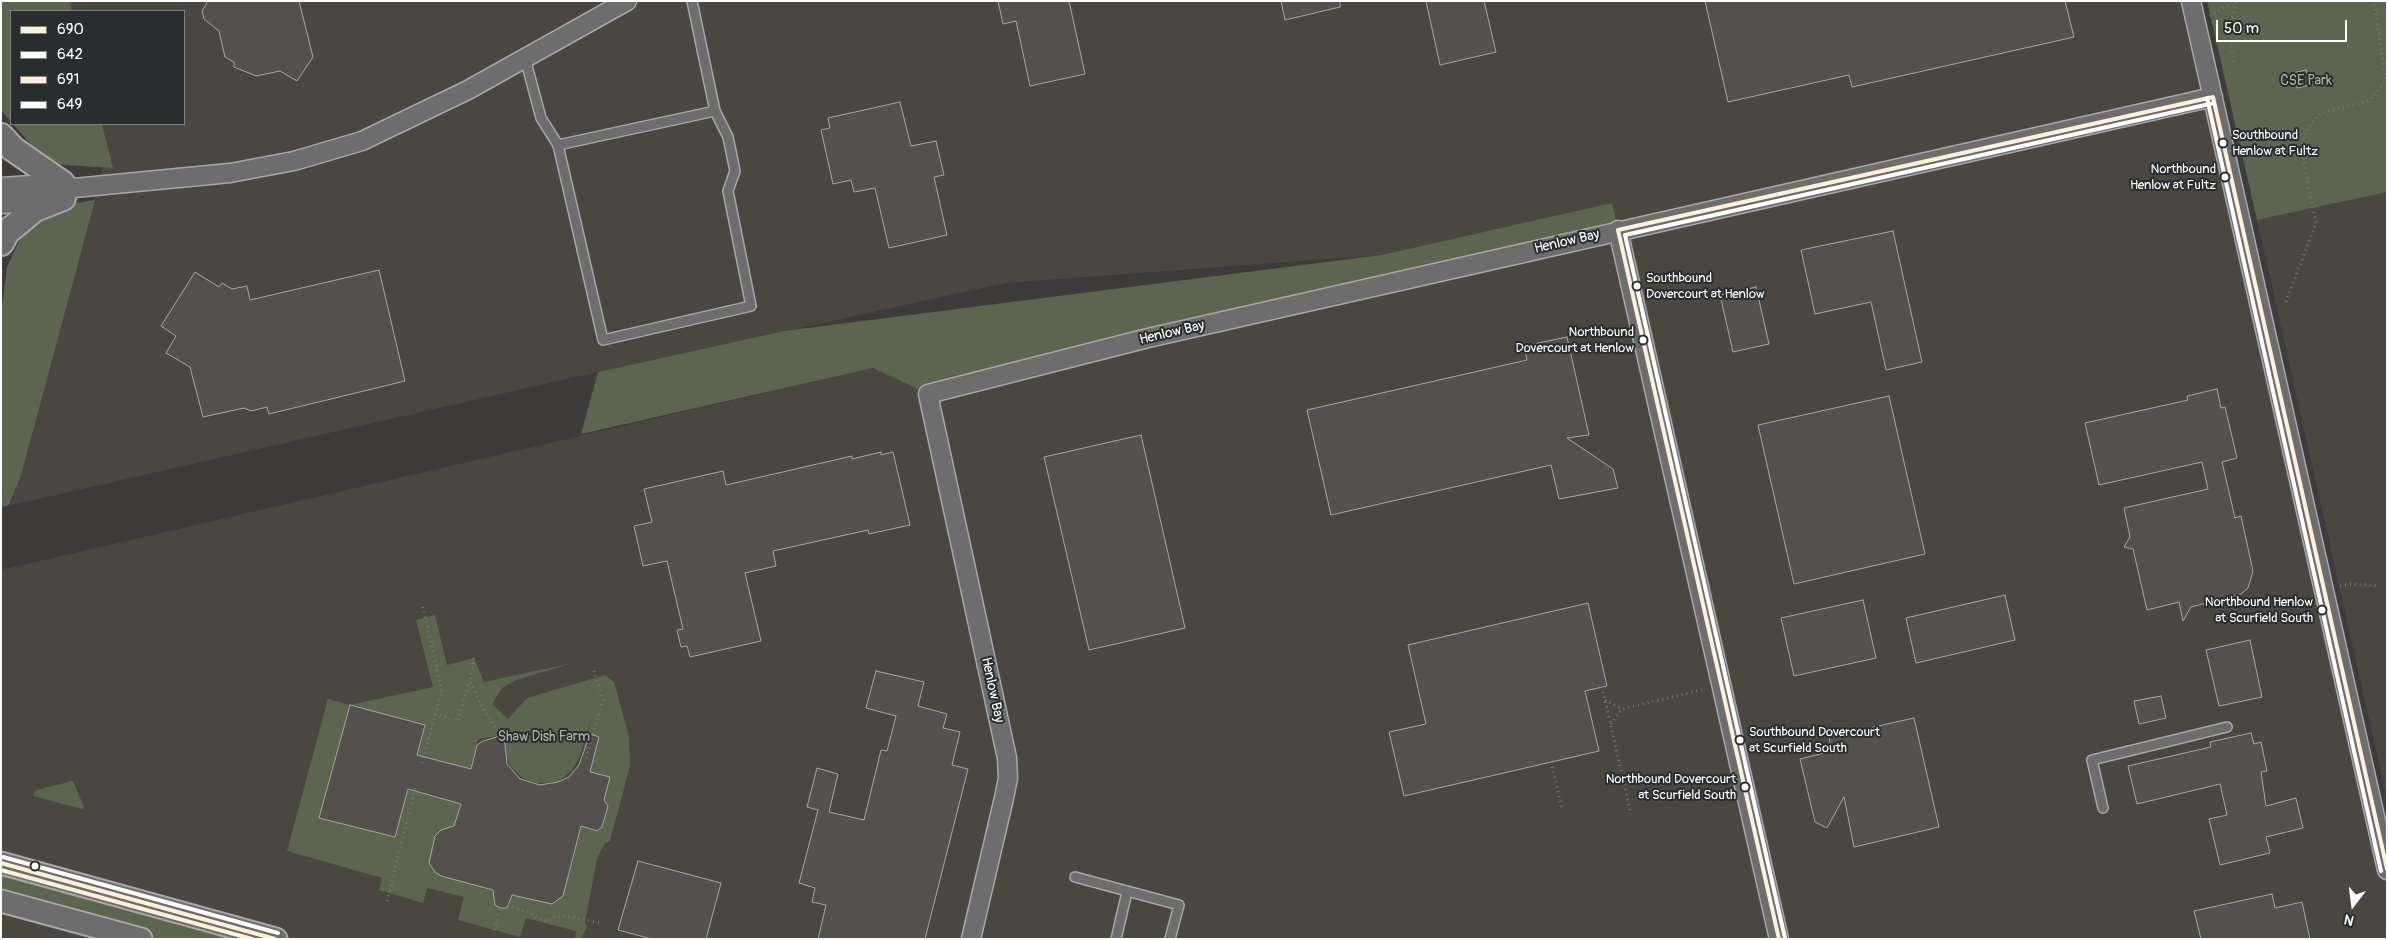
<!DOCTYPE html>
<style>
body{margin:0}
#map{position:relative;width:2388px;height:940px;overflow:hidden;background:#3d3c3a;font-family:Pangolin,sans-serif}
canvas{display:block}
.frame{position:absolute;inset:0;border:2px solid #fff;pointer-events:none}
.legend{position:absolute;left:10px;top:10px;width:175px;height:115px;box-sizing:border-box;background:#2a2d2e;border:1px solid #7f8182;margin:0;padding:6px 9px;list-style:none;font-size:15px;color:#fff}
.legend li{display:flex;align-items:center;gap:10px;height:25px}
.legend b{width:25px;border:1px solid #7f8182}
.north{position:absolute;left:2328px;top:880px;width:50px;height:50px;-webkit-text-stroke:4px #2a2d2e;paint-order:stroke;rotate:195deg;font-size:14px;font-weight:700;line-height:20px;text-align:center;color:#fff}
.north::after{content:'';display:block;margin:auto;width:18px;height:22px;background:#fff;clip-path:polygon(50% 0,100% 100%,50% 72%,0 100%)}
.scale{position:absolute;left:2216px;top:20px;width:131px;height:22px;box-sizing:border-box;border:2px solid #fff;border-top:0;padding-left:6px;font-size:15px;line-height:18px;white-space:nowrap;color:#fff;-webkit-text-stroke:4px #2a2d2e;paint-order:stroke}
</style>
<div id="map">
<canvas width="2388" height="940"></canvas>
<div class="frame"></div>
<ul class="legend">
<li><b style="height:6px;background:#fff0d8"></b>690</li>
<li><b style="height:6px;background:#fff"></b>642</li>
<li><b style="height:6px;background:#fff0d8"></b>691</li>
<li><b style="height:6px;background:#fff"></b>649</li>
</ul>
<div class="north">N</div>
<div class="scale">50 m</div>
</div>
<script>
const c = document.querySelector('canvas').getContext('2d');
c.lineJoin = 'round';
function fill(path, color) { c.fillStyle = color; c.fill(path, 'evenodd'); }
const poly = rows => new Path2D(rows.map(r => 'M' + r).join(''));
function strokePath(path, color, width, dash) { c.strokeStyle = color; c.lineWidth = width; c.lineCap = dash ? 'butt' : 'round'; c.setLineDash(dash || []); c.stroke(path); }
function write(font, color, halo, rows, align = 'center') {
  c.font = font + ' Pangolin,sans-serif'; c.lineWidth = 4; c.setLineDash([]); c.textBaseline = 'middle'; c.strokeStyle = halo; c.fillStyle = color; for (const [text, x, y, turn = 0] of rows) {
    c.save(); c.translate(x, y); c.rotate((+turn || 0) * Math.PI / 180); c.textAlign = isNaN(turn) ? turn : align; if (halo) c.strokeText(text, 0, 0); c.fillText(text, 0, 0); c.restore();
  }
}
const built = poly([
 [70,1,2191,1,2387,870,2387,939,276,939,1,863,1,570,873,368,928,394,1612,203,1381,255,1006,283,567,379,8,506,21,476,108,147,102,124,184,124,184,11,72,11],
 [2387,192,2387,799,2257,220],
 [1,902,141,939,1,939]
]);
const green = poly([
 [2,1,70,1,72,11,11,11,11,122,1,110],
 [2207,1,2387,1,2387,192,2257,220],
 [13,124,102,124,113,168,48,164],
 [95,200,21,476,8,506,1,507,1,314,7,267,26,226,71,204],
 [1612,203,1618,230,928,394,873,368,581,434,598,372,784,331,1381,255],
 [435,615,447,665,474,658,484,682,572,663,516,680,502,688,492,704,508,719,527,698,605,675,614,682,629,737,630,766,610,841,605,843,597,859,585,922,587,927,581,939,575,939,576,931,526,918,520,937,458,920,464,897,427,888,423,903,379,890,382,878,287,851,328,699,350,705,433,687,416,620],
 [350,705,425,725,416,762,467,781,478,739,504,735,505,755,512,768,523,778,535,783,558,782,572,770,579,758,592,717,582,755,592,765,590,772,608,806,602,827,597,831,581,826,563,896,552,904,512,895,506,908,496,891,429,863,435,836,441,831,453,830,464,791,449,800,427,795,410,782,394,837,319,818],
 [73,781,84,807,82,809,33,796,36,790],
 [1,863,276,939,141,939,1,902]
]);
const building = poly([
 [208,1,299,1,313,57,297,81,280,71,256,76,234,67,234,62,225,57,219,31,204,19,202,11,208,1],
 [998,1,1069,1,1085,74,1030,86,1016,21,1003,24,998,1],
 [1281,1,1340,1,1340,7,1285,20,1281,1],
 [1426,1,1484,1,1496,52,1440,65,1426,1],
 [1705,1,2065,1,2074,37,1852,87,1849,75,1728,102,1705,1],
 [2306,70,2310,85,2297,88,2293,73,2306,70],
 [900,102,911,146,936,141,944,175,934,177,947,235,889,248,875,188,854,192,851,180,833,184,821,130,830,128,828,118,900,102],
 [1893,231,1922,362,1886,370,1871,302,1815,314,1801,250,1893,231],
 [379,270,405,381,269,414,267,407,251,411,244,408,203,417,190,367,166,353,176,336,161,326,195,272,219,287,222,283,232,289,247,286,250,300,379,270],
 [1756,287,1769,344,1733,352,1720,295,1756,287],
 [1567,337,1589,435,1567,438,1613,469,1618,488,1559,499,1551,465,1331,515,1307,410,1527,360,1524,346,1567,337],
 [2217,389,2221,408,2225,407,2237,458,2222,462,2235,518,2241,516,2253,571,2248,588,2241,594,2191,607,2183,621,2179,602,2147,610,2133,549,2124,547,2130,537,2124,508,2208,489,2202,462,2099,485,2085,423,2188,400,2187,396,2217,389],
 [1889,396,1925,554,1794,584,1758,425,1889,396],
 [1141,435,1185,628,1089,650,1044,457,1141,435],
 [881,452,881,455,893,452,910,525,869,534,868,530,773,551,776,566,745,573,761,641,690,657,687,646,681,647,677,630,683,629,667,561,643,566,634,526,652,522,644,489,723,471,726,485,852,456,852,459,881,452],
 [2005,595,2015,640,1916,663,1906,618,2005,595],
 [1863,600,1876,658,1794,676,1781,618,1863,600],
 [1588,603,1607,686,1585,691,1599,751,1404,796,1389,732,1426,724,1408,645,1588,603],
 [2250,640,2262,697,2219,706,2206,650,2250,640],
 [876,671,924,682,918,706,947,714,943,728,960,732,952,765,968,769,925,939,818,939,826,905,812,902,815,888,799,883,818,810,807,807,817,768,838,774,829,812,864,820,881,750,887,751,896,716,866,708,876,671],
 [2161,696,2166,718,2139,724,2134,701,2161,696],
 [350,705,425,725,417,755,471,769,477,745,483,741,504,735,507,764,520,779,540,785,558,782,569,777,579,765,590,734,599,737,590,772,610,777,604,800,608,806,602,827,597,831,581,826,563,896,552,904,512,895,507,908,500,908,495,905,493,890,441,876,435,872,429,863,435,836,441,830,454,826,461,804,408,789,395,837,319,818,350,705],
 [1914,718,1939,827,1854,847,1844,797,1827,828,1815,822,1800,759,1832,751,1829,737,1914,718],
 [2251,733,2254,744,2261,742,2267,771,2261,772,2266,806,2296,798,2303,828,2266,837,2270,853,2220,865,2209,819,2227,815,2220,784,2137,804,2128,766,2211,747,2210,742,2251,733],
 [638,861,721,883,706,939,652,939,618,930,638,861],
 [2272,894,2275,908,2302,902,2310,939,2201,939,2194,911,2272,894]
]);
const path = poly([
 [2210,16,2234,1],
 [2234,62,2229,36,2236,1],
 [2286,302,2316,223,2301,149,2306,130,2321,113,2369,101,2386,81,2374,1],
 [2340,586,2350,584,2379,586],
 [474,658,470,682,486,713,501,736],
 [1602,687,1631,814],
 [1605,700,1622,709],
 [435,714,458,721,469,682],
 [1611,724,1622,709,1705,689],
 [586,758,603,700,594,671],
 [1551,762,1562,809],
 [422,763,442,691,423,607],
 [387,901,416,784],
 [508,905,547,921,556,916,568,916,599,923],
 [494,930,500,908]
]);
const service = poly([
 [525,58,541,118,558,145,603,340,751,306,728,191,735,171,728,137,715,111,692,1],
 [558,145,715,111],
 [2103,808,2092,760,2227,727],
 [1075,877,1179,905,1170,939],
 [1116,939,1127,892]
]);
const minor = poly([
 [2191,1,2387,870],
 [1,187,62,183,74,188,230,173,294,161,362,141,468,90,627,1],
 [1,204,47,200],
 [1618,230,1779,939],
 [971,939,1004,798,1008,778,1007,758,928,394,1148,338,2213,97]
]);
const tertiary = poly([
 [1,863,276,939],
 [1,901,141,939]
]);
const secondary = poly([
 [1,136,13,149,62,183],
 [1,243,7,232,35,209,63,198]
]);
const bus1 = poly([
 [2213,97,2387,869],
 [1618,230,1779,939],
 [1618,230,2213,97],
 [1,863,275,939]
]);
const bus2 = poly([
 [2207,98,2381,871],
 [1785,938,1625,235,2214,103]
]);
const bus3 = poly([
 [1,870,252,939]
]);
const bus4 = poly([
 [3,857,278,933]
]);
const markers = [
 [2223,143,4.5,"#fff"],
 [2225,177,4.5,"#fff"],
 [1637,286,4.5,"#fff"],
 [1643,340,4.5,"#fff"],
 [2322,610,4.5,"#fff"],
 [1740,740,4.5,"#fff"],
 [1745,787,4.5,"#fff"],
 [35,866,4.5,"#fff"]
];
const busNames = [
 ["Southbound",2232,136,"left"],
 ["Henlow at Fultz",2232,152,"left"],
 ["Northbound",2216,170],
 ["Henlow at Fultz",2216,186],
 ["Southbound",1646,279,"left"],
 ["Dovercourt at Henlow",1646,295,"left"],
 ["Northbound",1634,333],
 ["Dovercourt at Henlow",1634,349],
 ["Northbound Henlow",2313,603],
 ["at Scurfield South",2313,619],
 ["Southbound Dovercourt",1749,733,"left"],
 ["at Scurfield South",1749,749,"left"],
 ["Northbound Dovercourt",1736,780],
 ["at Scurfield South",1736,796]
];
const parkNames = [
 ["CSE Park",2306,81],
 ["Shaw Dish Farm",544,737]
];
const streetNames = [
 ["Henlow Bay",1567,242,-13],
 ["Henlow Bay",1172,333,-13],
 ["Henlow Bay",992,690,78]
];
fill(built, '#4a4640');
fill(green, '#5b654f');
fill(building, '#54504d');
strokePath(building, '#a8a7a6', 1);
strokePath(service, '#a8a7a6', 12);
strokePath(minor, '#a8a7a6', 21);
strokePath(tertiary, '#a8a7a6', 25);
strokePath(secondary, '#a8a7a6', 28);
strokePath(path, '#767776', 3, [1, 4]);
strokePath(service, '#6d6d6d', 9);
strokePath(minor, '#6d6d6d', 18);
strokePath(tertiary, '#6d6d6d', 21);
strokePath(secondary, '#6d6d6d', 24);
strokePath(bus1, '#fff0d8', 4);
strokePath(bus2, '#fff', 4);
strokePath(bus3, '#fff0d8', 4);
strokePath(bus4, '#fff', 4);
for (const [x, y, r, color] of markers) { const dot = new Path2D(); dot.arc(x, y, r, 0, 2 * Math.PI); c.fillStyle = color; c.fill(dot); strokePath(dot, '#2a2d2e', 2); }
write('13px', '#fff', '#2a2d2e', busNames, 'right');
write('14px', '#b0b5a8', '#2a2d2e', parkNames);
write('14px', '#fff', '#2a2d2e', streetNames);
</script>
